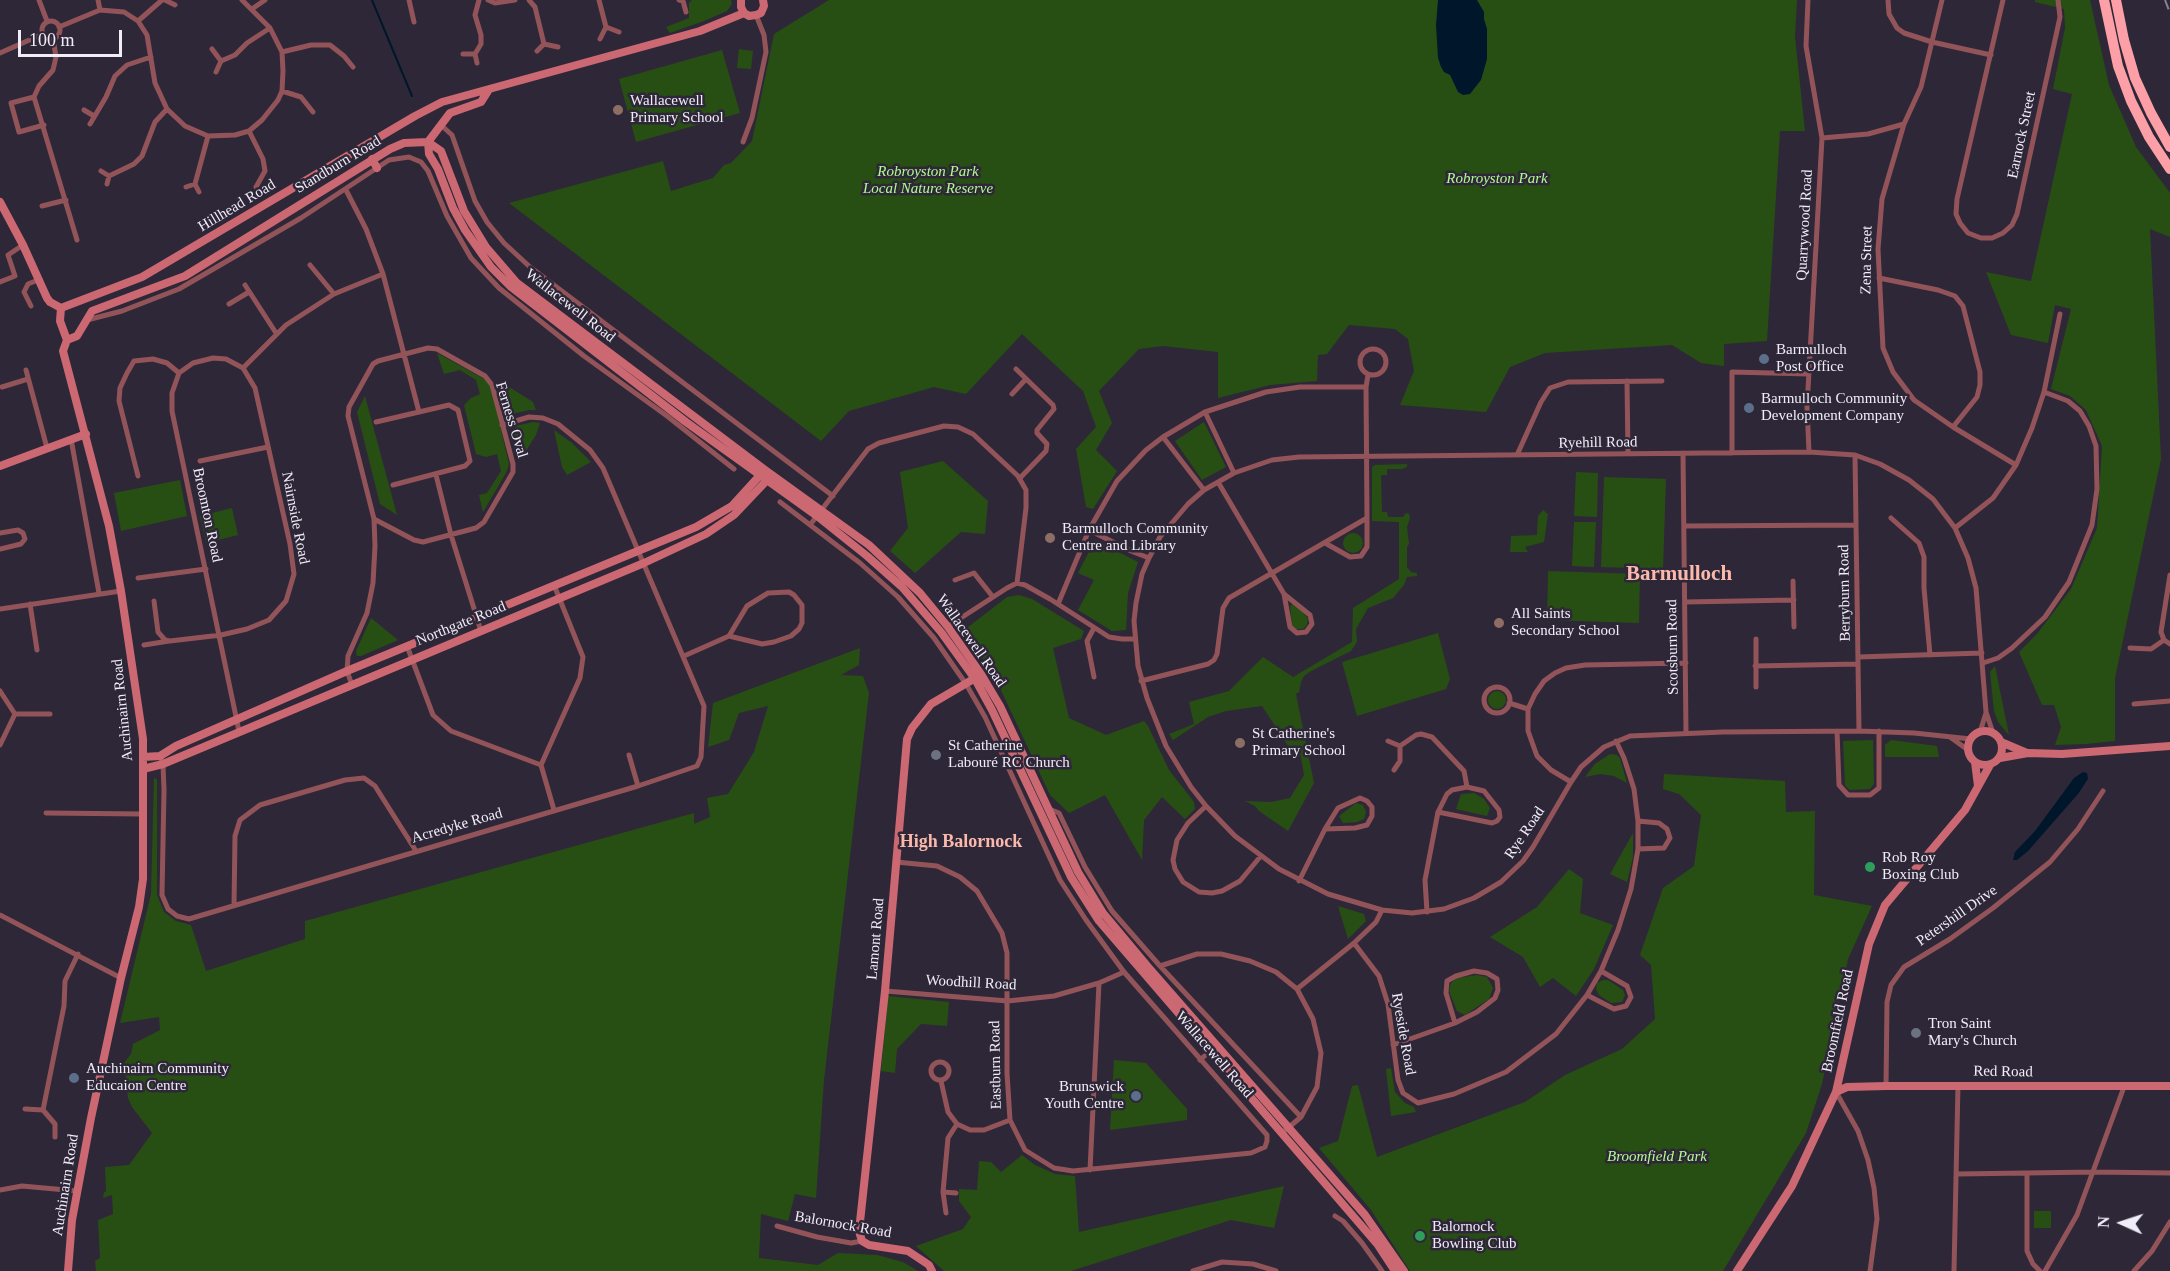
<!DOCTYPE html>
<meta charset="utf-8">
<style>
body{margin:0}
#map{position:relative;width:2170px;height:1271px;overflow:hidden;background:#2e2738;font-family:"Times New Roman",serif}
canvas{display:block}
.north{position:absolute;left:2092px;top:1193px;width:60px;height:60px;-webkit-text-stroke:4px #2e2738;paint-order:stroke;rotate:273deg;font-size:16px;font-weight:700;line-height:24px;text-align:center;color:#f1edf8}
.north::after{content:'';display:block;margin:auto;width:21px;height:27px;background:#f1edf8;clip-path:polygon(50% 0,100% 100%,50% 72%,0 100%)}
.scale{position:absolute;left:18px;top:30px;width:104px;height:27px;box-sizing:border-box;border:3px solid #f1edf8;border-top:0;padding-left:8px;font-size:18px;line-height:21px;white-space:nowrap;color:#f1edf8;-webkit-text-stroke:4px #2e2738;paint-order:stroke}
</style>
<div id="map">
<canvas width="2170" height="1271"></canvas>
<div class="north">N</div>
<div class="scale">100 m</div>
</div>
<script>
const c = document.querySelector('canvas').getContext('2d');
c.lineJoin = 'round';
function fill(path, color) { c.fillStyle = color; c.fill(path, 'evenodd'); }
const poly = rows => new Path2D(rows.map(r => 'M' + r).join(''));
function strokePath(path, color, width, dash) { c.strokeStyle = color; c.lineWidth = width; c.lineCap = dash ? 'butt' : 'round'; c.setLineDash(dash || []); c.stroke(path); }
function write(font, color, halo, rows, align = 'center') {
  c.font = font + ' "Times New Roman",serif'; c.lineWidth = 5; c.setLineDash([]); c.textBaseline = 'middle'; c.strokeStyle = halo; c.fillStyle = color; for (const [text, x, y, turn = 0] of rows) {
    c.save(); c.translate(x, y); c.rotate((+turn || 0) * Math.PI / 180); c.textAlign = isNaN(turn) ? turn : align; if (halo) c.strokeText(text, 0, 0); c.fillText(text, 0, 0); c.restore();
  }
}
const green = poly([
 [692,0,731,0,732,4,727,11,704,21,670,33,666,27,689,18,689,3],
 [829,0,1797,0,1795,37,1805,131,1780,131,1767,341,1724,344,1724,366,1701,363,1672,345,1545,353,1510,367,1486,412,1400,405,1414,371,1408,339,1395,329,1349,325,1327,354,1318,355,1317,381,1270,385,1218,398,1218,352,1163,346,1139,349,1099,391,1112,423,1096,450,1117,471,1093,509,1086,507,1076,449,1096,427,1083,391,1022,334,966,394,934,387,849,411,821,441,509,203,663,161,671,191,713,178,724,165,731,163,752,141,774,34],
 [2035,0,2090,0,2109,85,2136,147,2170,193,2170,237,2150,229,2161,459,2115,678,2115,741,2086,744,2055,745,2061,727,2054,705,2042,705,2019,652,2037,634,2071,589,2097,528,2102,446,2086,410,2070,396,2051,389,2071,309,2055,305,2048,343,2011,335,1986,272,2031,281,2072,94,2053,89,2065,28,2064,9,2035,2],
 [739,49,753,51,751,69,737,68],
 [722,50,740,113,636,142,619,79],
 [437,353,486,380,491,387,509,464,506,473,483,512,479,495,487,493,501,471,497,454,486,457,476,454,464,405,471,398,480,394,476,380,460,370,444,374],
 [503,383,533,402,536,410,529,410,512,414,509,412,502,385],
 [365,396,397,515,380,504,357,412],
 [533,422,540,423,536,435,521,459,513,431,516,426],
 [1204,422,1226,467,1202,480,1175,441],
 [554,430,572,443,591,462,567,475,562,467],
 [943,461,988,501,985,534,961,532,915,573,890,551,908,528,900,472],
 [1407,464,1407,467,1402,469,1387,469,1387,475,1381,475,1382,512,1387,512,1388,517,1403,517,1406,513,1409,514,1410,518,1407,527,1409,544,1407,547,1407,567,1411,572,1417,573,1417,576,1407,577,1404,585,1393,598,1368,608,1356,629,1357,642,1351,651,1311,671,1304,676,1301,682,1299,692,1296,694,1314,783,1288,831,1259,811,1255,806,1245,801,1271,802,1290,798,1304,775,1300,752,1294,755,1262,706,1226,711,1208,717,1173,740,1169,734,1194,724,1189,702,1229,691,1263,657,1293,677,1352,642,1353,608,1399,579,1399,522,1372,521,1372,467,1375,465],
 [1576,472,1598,473,1597,517,1574,516],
 [1604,477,1666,479,1663,569,1601,567],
 [180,480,187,516,121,531,114,493],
 [232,508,238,535,206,543,200,516],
 [1543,510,1548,514,1544,542,1525,547,1528,552,1510,552,1511,536,1537,535,1538,516],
 [1574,522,1596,522,1594,567,1572,566],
 '1343 543a10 10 0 1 1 20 0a10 10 0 1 1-20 0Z',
 [1095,540,1138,562,1128,593,1126,630,1112,631,1078,610,1094,580,1078,573],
 [1548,571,1640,574,1639,623,1547,620],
 [1019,595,1032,599,1084,631,1081,639,1053,648,1069,718,1106,735,1144,721,1148,726,1169,770,1194,802,1195,809,1185,819,1162,797,1144,820,1142,860,1105,795,1069,813,1050,795,992,671,963,631,1007,597],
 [1293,604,1303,612,1308,619,1307,625,1303,629,1296,629,1292,626,1290,606],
 [371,618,398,640,361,656,357,656,356,651],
 [1438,633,1450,679,1446,689,1357,716,1342,662],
 [860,648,859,665,841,675,863,676,869,693,824,1080,816,1198,795,1194,788,1221,761,1214,759,1258,818,1265,838,1253,877,1255,903,1262,918,1271,96,1271,95,1261,100,1258,98,1220,113,1214,112,1195,103,1198,104,1192,106,1192,105,1167,129,1165,152,1133,132,1107,128,1098,124,1063,131,1054,133,1044,160,1030,159,1017,120,1023,151,894,154,778,157,779,157,895,164,912,176,921,191,925,206,971,305,939,305,921,694,813,694,824,710,817,707,798,728,794,754,752,768,706,739,713,729,740,708,747,713,703],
 [1995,666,2009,735,1998,722,1994,711,1990,672],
 '1488 700a9 9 0 1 1 18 0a9 9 0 1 1-18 0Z',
 [1873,740,1874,784,1870,789,1850,790,1845,786,1843,741],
 [1891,740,1937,746,1939,757,1885,757,1885,745],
 [1610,754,1617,755,1620,758,1627,783,1614,776,1600,774,1585,777,1595,764],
 [1664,774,1785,781,1786,812,1815,811,1814,895,1872,906,1848,959,1822,1084,1806,1133,1723,1271,1410,1271,1371,1210,1319,1148,1338,1141,1352,1086,1358,1085,1377,1157,1525,1102,1565,1075,1622,1049,1655,1019,1651,965,1640,955,1663,888,1694,866,1701,815,1679,794,1663,789],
 [1474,793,1484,799,1490,808,1487,816,1456,809,1461,794],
 [1356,803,1363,805,1366,812,1364,819,1357,822,1343,823,1339,816],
 [1633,833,1633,857,1627,882,1610,874],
 [1569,869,1583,879,1580,913,1613,925,1594,969,1576,996,1553,978,1540,987,1523,957,1490,937,1537,907],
 [1338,906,1364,914,1366,921,1348,939],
 [1477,975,1487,977,1493,988,1489,999,1465,1015,1457,1011,1449,991,1451,983,1457,978],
 [1603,980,1608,980,1623,990,1625,995,1622,1002,1611,1003,1599,995,1596,989,1597,983],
 [888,996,949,1002,947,1026,921,1024,897,1049,895,1073,881,1071],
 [1114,1060,1146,1063,1187,1109,1187,1120,1110,1130],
 [1391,1068,1395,1092,1405,1103,1414,1107,1416,1112,1391,1116,1386,1069],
 [1022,1155,1035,1165,1055,1174,1075,1176,1079,1232,1284,1186,1274,1228,1231,1220,1071,1271,944,1271,916,1246,963,1229,971,1217,959,1201,959,1189,977,1190,979,1161,991,1162,1001,1172],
 [2034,1211,2051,1211,2051,1228,2034,1228]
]);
const water = poly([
 [1438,0,1477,0,1484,12,1484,19,1487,29,1487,59,1481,80,1470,94,1463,95,1458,92,1450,75,1444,72,1441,67,1438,58,1436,25],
 [2083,772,2087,773,2088,779,2078,794,2028,851,2017,860,2013,860,2015,852,2035,831,2074,778]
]);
const stream = poly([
 [372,0,412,96]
]);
const street = poly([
 [39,0,47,21],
 [98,0,100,10],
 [165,0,175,5],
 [409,0,414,22],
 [488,0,495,3,515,0],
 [529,0,535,7,544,44],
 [599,0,606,27],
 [679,0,683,1,686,12],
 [1808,0,1806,46,1822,138,1807,407,1809,452],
 [1888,0,1889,14,1897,28,1904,33,1932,42,1991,55],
 [1942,0,1921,87,1904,124,1882,199,1878,249,1883,348,1893,372,1914,400,1953,427,2016,465],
 [2003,0,1957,199,1956,214,1960,223,1968,233,1981,238,1992,238,2003,233,2012,225,2017,214,2060,17,2058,0],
 [252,9,265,0],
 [138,21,162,0],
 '42 30a9 9 0 1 1 18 0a9 9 0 1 1-18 0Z',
 [59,27,100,10,124,12,138,21,147,35,155,83,167,109,185,126,208,136,235,135,249,131,262,120,278,100,282,91,283,71,282,52,270,28,242,0],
 [53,38,56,57,53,70,39,86,34,97,77,240],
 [600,39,606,27,619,32],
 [212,49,221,61,216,72],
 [537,51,544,44,558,47],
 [282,52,311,45,330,45,344,56,353,67],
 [0,53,43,34],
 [463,54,475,54,477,63],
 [475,54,481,44,481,35,475,15,479,0],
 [221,61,235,55,247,43,270,28],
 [282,91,301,97,313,112],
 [34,97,11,103,19,132,44,125],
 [84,110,94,116],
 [90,124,106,97,115,76,127,65,151,57],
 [442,126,452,135,475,201,487,222,504,243,530,267,833,496],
 [249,131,263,159,265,171,256,187],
 [1822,138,1868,134,1904,124],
 [743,142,752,118,766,52,764,35,756,15],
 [101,171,109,176,107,184],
 [109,176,134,164,142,156,155,122,167,109],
 [195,184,208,136],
 [186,187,195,184,199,192],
 [346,190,366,229,383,274,419,412],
 [42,206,66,200],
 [310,265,334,294],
 [1879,278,1938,290,1955,296,1963,306,1980,372,1980,385,1977,397,1953,427],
 [0,282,15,276,8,255,23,245],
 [245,285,276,333],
 [229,304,249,292],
 [31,306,24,292,28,284,38,280],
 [87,320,122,311,179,289,301,218,389,160,409,157,421,162,428,171,447,216,471,258,499,288,584,356,667,416,734,469],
 '1360 362a13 13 0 1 1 26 0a13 13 0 1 1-26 0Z',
 [243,368,286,325,334,294,383,274],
 [1016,369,1053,405,1054,409,1037,430,1037,433,1047,444,1046,451,1020,478],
 [26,370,47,448],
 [1627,381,1628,454],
 [2,387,28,379],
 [1012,394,1026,379],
 [1205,412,1234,473],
 [376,422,449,405,458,410,470,461,465,466,393,485],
 [1163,437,1204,490],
 [71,439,99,593],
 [1683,453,1686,733],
 [1732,453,1732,372,1809,374],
 [1517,455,1541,402,1550,388,1568,382,1662,381],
 [1855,455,1859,731],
 [200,461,268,447],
 [436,475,451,535,481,631],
 [138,476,119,401,120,388,127,373,134,361,153,359,167,363,179,373],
 [1218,482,1284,594,1310,615,1312,624,1306,632,1297,633,1290,627,1284,594],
 [780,502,860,563,898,597,934,638,966,684,985,717,1060,880,1086,920,1124,972,1267,1135,1267,1141,1265,1147,1251,1153,1073,1171,1054,1168,1025,1150,1010,1120,1007,1073,1007,953,1002,933,977,891,960,877,937,866,896,862],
 [1891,518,1919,543,1924,557,1924,588,1930,655],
 [810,525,868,449,879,443,944,426,958,427,973,434,1018,476,1026,490,1026,508,1017,583],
 [1684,526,1856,525],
 [1955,528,1993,498,2016,465,2032,428,2044,392,2060,314],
 [1089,530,1131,551,1149,558],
 [0,533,18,530,23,533,25,539,21,544,0,549],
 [1325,543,1350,557,1361,556,1367,547,1367,518],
 [2170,575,2161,632,2164,640,2170,644],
 [138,578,206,569],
 [955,580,974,573,993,597],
 [1793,581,1794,627],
 [1017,583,1025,585,1050,599,1109,637,1122,639,1135,639],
 [154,601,158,632,165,640,170,641,221,635,247,629,269,620,286,601,294,574,290,544,255,388,243,368],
 [1685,602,1794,600],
 [30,604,37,650],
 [1058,604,1089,530,1117,481,1146,450,1163,437,1205,412,1266,392,1300,387,1366,387],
 [0,609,121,591],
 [947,627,1007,588,1017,583],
 [1094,628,1087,641,1094,677],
 [1756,639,1756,687],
 [144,645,169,641],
 [407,646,433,715,451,731,541,765,580,678,583,657,554,585],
 [2130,648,2151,649,2164,640],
 [684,656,729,636,747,606,768,593,789,592,794,595,802,605,802,623,799,629,791,636,774,642,762,644,729,636],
 [1858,657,1982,653],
 [1983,663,1998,658,2012,648,2045,617,2069,582,2092,525,2097,489,2096,446,2089,426,2080,411,2068,401,2044,392],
 [1755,666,1858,664],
 [1141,681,1208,664,1214,660,1217,654,1223,608,1229,598,1367,518,1366,387,1368,375],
 [352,685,347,671,348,656,367,613,373,583,375,546,374,519,348,416,349,407,373,364,378,361,428,348,437,349,485,376,492,385,513,464,513,472,484,522,476,528,423,542,414,540,374,519],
 '1484 700a13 13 0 1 1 26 0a13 13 0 1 1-26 0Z',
 [0,691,15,714],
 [1509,703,1528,709],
 [2134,704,2170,701],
 [15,714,50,714],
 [239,731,172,411,172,393,179,373,193,363,213,358,226,359,243,368],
 [1837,731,1839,785,1848,795,1870,795,1879,788,1879,731],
 [1980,732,1986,713],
 [1950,737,1968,750],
 [1971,739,1914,733,1859,731,1723,732,1630,736,1604,747,1581,767,1571,782,1533,847,1523,861,1501,882,1474,898,1444,909,1412,913,1382,910,1328,894,1279,869,1235,836,1206,806,1191,787,1166,746,1147,698,1138,666,1134,621,1136,603,1142,574,1149,558,1160,537,1188,504,1204,490,1234,473,1272,460,1299,457,1809,452,1855,455,1880,464,1909,480,1933,499,1955,528,1968,558,1976,588,1986,712,1993,733],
 [1388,741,1400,746,1400,761,1394,770],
 [0,745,15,714],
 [1400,746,1416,735,1421,734,1432,737,1464,771,1467,787],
 [629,755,638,786],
 [160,756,163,764,164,790,162,895,168,909,177,916,189,919,638,786,697,766,701,757,704,706,603,468,590,450,558,424,543,418,529,417,502,425],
 [541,765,554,810],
 [1571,782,1551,770,1537,756,1528,731,1528,709,1535,694,1544,681,1555,673,1566,668,1585,665,1686,663],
 [1206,806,1188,823,1177,840,1173,860,1175,869,1183,882,1199,892,1212,893,1222,891,1240,881,1260,857],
 [1049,809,1059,813,1085,867,1112,911,1160,966,1301,1117],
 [46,813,143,814],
 [1638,821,1659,823,1667,829,1670,838,1664,848,1638,849],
 [1299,881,1325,829,1338,808,1360,798,1367,801,1372,807,1372,816,1367,825,1355,828,1325,829],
 [234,906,235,836,240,820,260,805,345,780,364,778,375,786,416,851],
 [1427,912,1425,880,1438,812,1447,794,1452,790,1467,787,1484,791,1499,810,1500,817,1497,821,1492,823,1438,812],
 [0,915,121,978],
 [1354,943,1379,976,1388,1004,1398,1080,1403,1093,1418,1103,1454,1094,1506,1072,1556,1034,1587,995,1601,971,1618,930,1631,889,1638,849,1638,821,1634,789,1624,758,1616,741],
 [1160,966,1197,954,1221,954,1250,961,1276,972,1297,989,1313,1019,1321,1053,1317,1087,1301,1117,1282,1133],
 [1297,989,1354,943,1376,922,1382,910],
 [885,991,1008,1001,1054,996,1099,983,1124,972],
 [1587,995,1614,1009,1626,1006,1631,997,1627,986,1601,971],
 [1393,1045,1455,1023,1477,1012,1495,998,1498,990,1497,979,1487,973,1474,971,1456,976,1447,981,1446,993,1455,1023],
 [1200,1060,1217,1045],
 '931 1071a9 9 0 1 1 18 0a9 9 0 1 1-18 0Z',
 [941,1081,948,1112,957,1124,970,1130,984,1130,1010,1120],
 [1886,1086,1887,1002,1891,985,1904,967,1950,939,1993,908,2050,862,2078,829,2103,791],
 [1836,1092,1858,1131,1868,1160,1874,1188,1877,1219,1870,1271],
 [25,1109,43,1110,64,1006,65,981,78,954],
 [43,1110,55,1124,55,1137],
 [1090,1170,1099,983],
 [1957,1174,2094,1172,2170,1173],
 [2027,1174,2027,1251,2033,1264,2040,1271],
 [0,1190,22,1186,77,1191],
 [943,1192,956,1193],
 [946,1213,943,1192,948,1138,957,1124],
 [1335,1216,1343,1221,1362,1243,1382,1271],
 [777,1226,817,1237,851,1243,862,1241],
 [1193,1271,1222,1262,1253,1264,1276,1271],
 [1954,1271,1958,1085],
 [2045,1271,2077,1215,2124,1087],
 [2134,1271,2152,1251,2170,1222]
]);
const secondary = poly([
 [741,0,741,7,744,13],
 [744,13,749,16,756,15,761,13,764,6,763,0],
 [428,142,441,151,464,211,486,247,517,283,765,470,869,545,920,593,948,627,981,674,1000,706,1078,872,1103,913,1149,968,1365,1215,1404,1271],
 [428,142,429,154,438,169,453,208,465,230,491,267,510,286,686,422,817,516,867,556,902,587,941,632,975,679,992,710,1071,877,1099,921,1378,1245,1395,1271],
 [372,159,377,168],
 [0,202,23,245,47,298,50,302,61,308],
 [61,308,60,321,67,340,63,351,109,526,121,591,143,739,143,879,139,907,121,978,91,1118,72,1220,68,1271],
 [61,308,142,277,415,116,442,102,700,31,744,13],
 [67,340,77,336,92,311,185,276,390,149,404,143,428,142,450,113,481,102,488,91],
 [0,466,86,434],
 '1968 748a17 17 0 1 1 34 0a17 17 0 1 1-34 0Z',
 [2001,742,2027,753],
 [143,757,160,756,176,746,347,671,696,527,732,506,762,473],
 [2000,758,2028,753,2062,754,2170,746],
 [1975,762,1978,786],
 [143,769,163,764,644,563,706,534,734,515,770,477],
 [1836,1092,1847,1087,1886,1086,2170,1086],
 [932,1271,929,1265,908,1251,869,1245,862,1241,859,1231,885,991,907,739,912,728,931,704,977,677],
 [1737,1271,1792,1186,1836,1092,1869,944,1885,905,1965,810,1990,765]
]);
const highway = poly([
 [2104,0,2118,66,2131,101,2149,137,2170,169],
 [2116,0,2124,40,2135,78,2151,113,2170,147]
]);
const rail = poly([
 [2165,0,2170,13]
]);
const markers = [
 [618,110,6,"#8d6e63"],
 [1764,359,6,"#5c6f8a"],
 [1749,408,6,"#5c6f8a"],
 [1050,538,6,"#8d6e63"],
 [1499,623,6,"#8d6e63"],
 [1240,743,6,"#8d6e63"],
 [936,755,6,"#6b7280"],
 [1870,867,6,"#2e9e5b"],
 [1916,1033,6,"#6b7280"],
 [74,1078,6,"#5c6f8a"],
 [1136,1096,6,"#5c6f8a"],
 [1420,1236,6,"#2e9e5b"]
];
const poiNames = [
 ["Wallacewell",630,101],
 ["Primary School",630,118],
 ["Barmulloch",1776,350],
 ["Post Office",1776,367],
 ["Barmulloch Community",1761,399],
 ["Development Company",1761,416],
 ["Barmulloch Community",1062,529],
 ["Centre and Library",1062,546],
 ["All Saints",1511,614],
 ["Secondary School",1511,631],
 ["St Catherine's",1252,734],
 ["Primary School",1252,751],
 ["St Catherine",948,746],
 ["Labouré RC Church",948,763],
 ["Rob Roy",1882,858],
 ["Boxing Club",1882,875],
 ["Tron Saint",1928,1024],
 ["Mary's Church",1928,1041],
 ["Auchinairn Community",86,1069],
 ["Educaion Centre",86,1086],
 ["Brunswick",1124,1087,"right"],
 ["Youth Centre",1124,1104,"right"],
 ["Balornock",1432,1227],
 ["Bowling Club",1432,1244]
];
const streetNames = [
 ["Earnock Street",2022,135,-78],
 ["Standburn Road",338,165,-31],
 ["Hillhead Road",237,206,-31],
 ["Quarrywood Road",1805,225,-87],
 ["Zena Street",1867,260,-89],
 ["Wallacewell Road",570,306,38],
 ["Ferness Oval",511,420,73],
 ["Ryehill Road",1598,443,-1],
 ["Broomton Road",207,515,78],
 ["Nairnside Road",295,518,79],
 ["Berryburn Road",1845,593,-91],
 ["Northgate Road",461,624,-22],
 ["Wallacewell Road",971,641,55],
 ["Scotsburn Road",1673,647,-91],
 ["Auchinairn Road",123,710,-96],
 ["Acredyke Road",457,826,-16],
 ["Rye Road",1525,833,-56],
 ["Petershill Drive",1957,916,-35],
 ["Lamont Road",876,939,-85],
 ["Woodhill Road",971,983,3],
 ["Broomfield Road",1838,1021,-78],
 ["Ryeside Road",1403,1034,80],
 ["Wallacewell Road",1214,1055,49],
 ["Eastburn Road",996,1065,-91],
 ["Red Road",2003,1072,1],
 ["Auchinairn Road",66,1185,-81],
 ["Balornock Road",843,1225,10]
];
const parkNames = [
 ["Robroyston Park",928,172],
 ["Local Nature Reserve",928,189],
 ["Robroyston Park",1497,179],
 ["Broomfield Park",1657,1157]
];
const quarterNames = [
 ["High Balornock",961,842]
];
const districtNames = [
 ["Barmulloch",1679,575]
];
fill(green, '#284f13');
fill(water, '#00172b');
strokePath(stream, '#00172b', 2);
strokePath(street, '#935459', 5);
strokePath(secondary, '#cc6872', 8);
strokePath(highway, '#fd9fa6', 10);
strokePath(rail, '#888391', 2, [10, 10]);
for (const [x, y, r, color] of markers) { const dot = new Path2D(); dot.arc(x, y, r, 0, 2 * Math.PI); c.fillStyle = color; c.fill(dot); strokePath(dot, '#2e2738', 2); }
write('15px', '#f1edf8', '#2e2738', poiNames, 'left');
write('15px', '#f1edf8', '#2e2738', streetNames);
write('italic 15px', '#b1fb90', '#2e2738', parkNames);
write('bold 18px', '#fbb9ac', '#2e2738', quarterNames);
write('bold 21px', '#fbb9ac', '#2e2738', districtNames);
</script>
